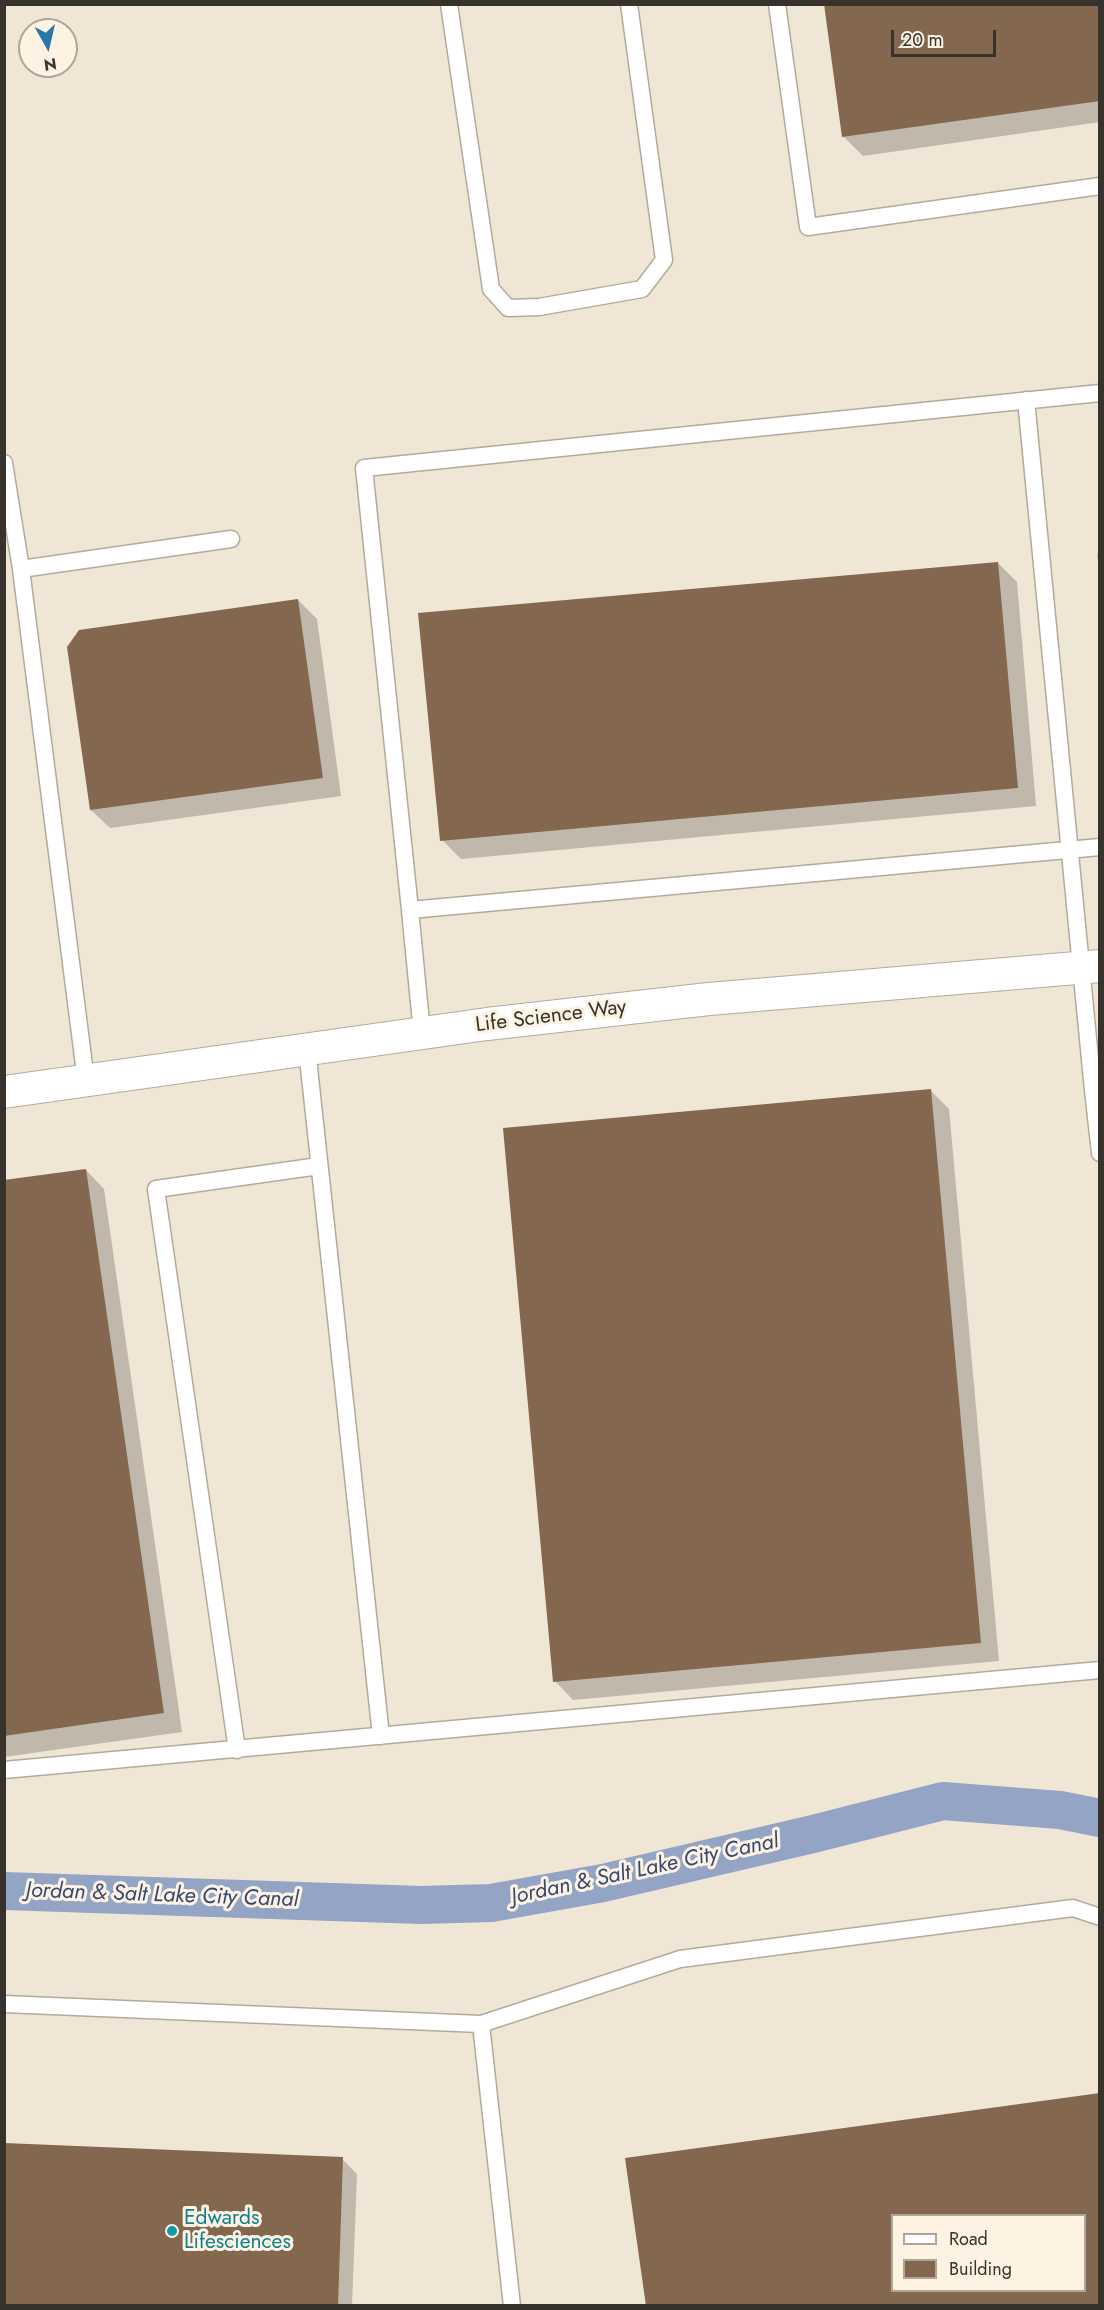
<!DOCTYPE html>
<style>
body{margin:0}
#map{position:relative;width:1104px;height:2310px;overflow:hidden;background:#f0e6d5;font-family:Jost,sans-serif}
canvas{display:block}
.frame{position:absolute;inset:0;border:6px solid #37332c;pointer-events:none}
.legend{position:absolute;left:891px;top:2214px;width:195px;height:78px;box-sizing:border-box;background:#fef3e2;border:2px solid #aea699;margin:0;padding:8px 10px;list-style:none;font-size:18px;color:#37332c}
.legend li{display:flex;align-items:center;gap:12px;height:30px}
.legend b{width:30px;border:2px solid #aea699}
.north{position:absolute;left:18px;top:18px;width:60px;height:60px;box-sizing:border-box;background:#fef3e2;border:2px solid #aea699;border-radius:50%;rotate:172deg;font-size:16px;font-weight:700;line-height:24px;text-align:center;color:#37332c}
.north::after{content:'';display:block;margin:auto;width:21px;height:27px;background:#2877a9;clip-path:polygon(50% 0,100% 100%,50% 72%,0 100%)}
.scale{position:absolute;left:891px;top:30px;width:105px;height:27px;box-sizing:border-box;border:3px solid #37332c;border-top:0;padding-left:8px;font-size:18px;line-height:21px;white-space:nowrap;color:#37332c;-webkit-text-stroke:4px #fef3e2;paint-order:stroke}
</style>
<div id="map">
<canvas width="1104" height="2310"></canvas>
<div class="frame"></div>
<ul class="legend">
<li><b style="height:8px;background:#fff"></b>Road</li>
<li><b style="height:16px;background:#83674f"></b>Building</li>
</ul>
<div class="north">N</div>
<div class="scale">20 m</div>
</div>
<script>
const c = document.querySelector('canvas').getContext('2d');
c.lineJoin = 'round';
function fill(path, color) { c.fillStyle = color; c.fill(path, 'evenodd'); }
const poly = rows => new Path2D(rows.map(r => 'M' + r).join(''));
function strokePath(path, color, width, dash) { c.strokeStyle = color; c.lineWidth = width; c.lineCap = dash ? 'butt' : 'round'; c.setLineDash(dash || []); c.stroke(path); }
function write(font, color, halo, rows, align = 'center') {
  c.font = font + ' Jost,sans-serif'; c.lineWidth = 6; c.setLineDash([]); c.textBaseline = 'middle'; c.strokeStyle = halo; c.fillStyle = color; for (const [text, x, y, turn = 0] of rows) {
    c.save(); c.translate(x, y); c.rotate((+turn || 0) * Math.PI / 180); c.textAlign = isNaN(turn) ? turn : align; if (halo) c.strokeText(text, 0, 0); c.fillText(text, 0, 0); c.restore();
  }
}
const shadow = poly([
 [825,4,1098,4,1100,19,1100,122,863,156,844,137],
 [1100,553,1100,580,1097,554],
 [998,563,1017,582,1036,806,461,859,442,840],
 [298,600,317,619,341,796,110,828,91,810],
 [930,1090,949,1109,999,1661,573,1700,555,1681],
 [86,1170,104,1189,182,1732,4,1757,4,1182],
 [1100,2094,1100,2306,647,2306],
 [892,2216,1084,2216,1084,2290,892,2290],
 [342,2159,357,2174,352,2306,4,2306]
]);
const canal = poly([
 [4,1891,421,1905,491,1903,603,1883,813,1834,943,1801,1060,1810,1100,1818]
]);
const building = poly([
 [824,4,1099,4,1100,101,842,137],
 [998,562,1018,788,440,841,418,613],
 [298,599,323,778,90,810,67,647,79,630],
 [931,1089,981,1643,553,1682,503,1128],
 [86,1169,164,1713,4,1736,4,1180],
 [1100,2093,1100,2306,646,2306,625,2158],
 [892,2216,1084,2216,1084,2290,892,2290],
 [4,2143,343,2157,338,2306,4,2306]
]);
const lane = poly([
 [449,4,491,289,508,308,539,307,642,289,664,260,629,4],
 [777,4,808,227,1100,186],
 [1100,393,364,468,410,910,1100,847],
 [1026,400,1093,1090],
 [4,463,21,569,86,1081],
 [21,569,231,539],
 [410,910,422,1033],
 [307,1049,381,1736],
 [1100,1089,1093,1090,1100,1153],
 [237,1750,156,1189,319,1166],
 [4,1770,1100,1670],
 [4,2004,481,2024,680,1959,1073,1908,1100,1917],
 [481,2024,512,2306]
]);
const street = poly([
 [4,1092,487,1024,709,999,1100,966]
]);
const markers = [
 [172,2231,6,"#0f9aa8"]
];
const streetNames = [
 ["Life Science Way",551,1017,-7]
];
const cultureNames = [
 ["Edwards",184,2219],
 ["Lifesciences",184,2243]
];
const waterNames = [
 ["Jordan & Salt Lake City Canal",645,1870,-12],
 ["Jordan & Salt Lake City Canal",162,1896,2]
];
fill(shadow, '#0003');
strokePath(canal, '#94a4c4', 38);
fill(building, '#83674f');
strokePath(lane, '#b5aa9a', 19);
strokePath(street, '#b5aa9a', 34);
strokePath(lane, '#fff', 16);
strokePath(street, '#fff', 32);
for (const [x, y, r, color] of markers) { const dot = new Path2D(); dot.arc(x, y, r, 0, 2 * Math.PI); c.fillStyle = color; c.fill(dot); strokePath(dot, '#fef3e2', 2); }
write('21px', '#37332c', '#fef3e2', streetNames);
write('21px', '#0d838f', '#fef3e2', cultureNames, 'left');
write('italic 22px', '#334875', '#fef3e2', waterNames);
</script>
